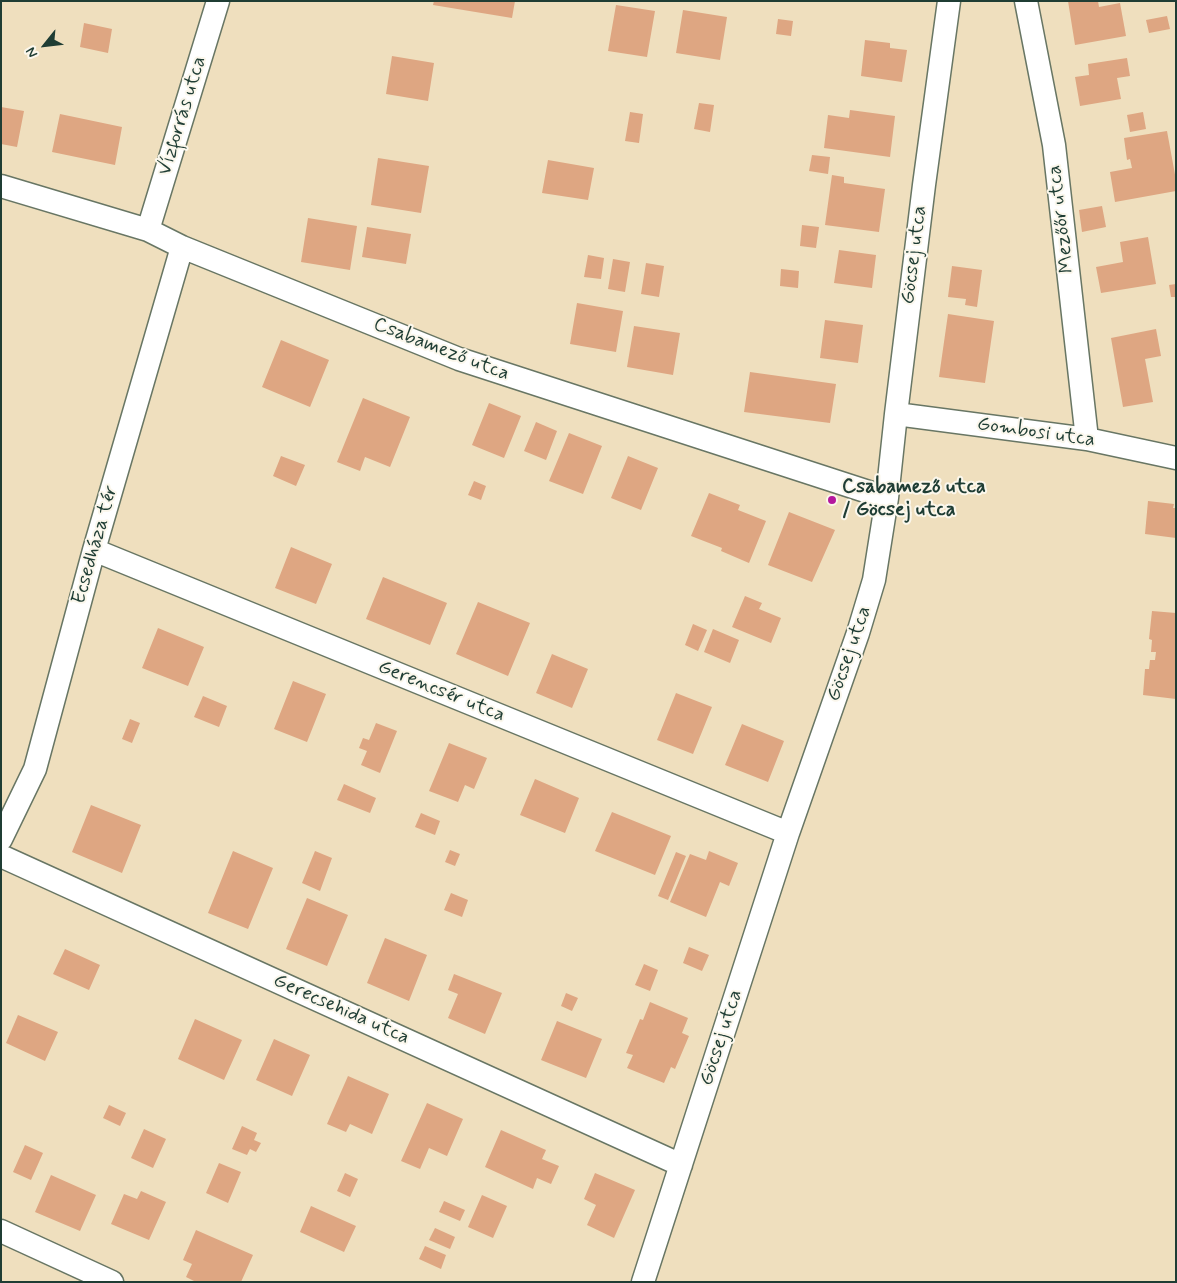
<!DOCTYPE html>
<meta charset="utf-8">
<style>
body{margin:0}
#map{position:relative;width:1177px;height:1283px;overflow:hidden;background:#efdfbe;font-family:Mynerve,sans-serif}
canvas{display:block}
.frame{position:absolute;inset:0;border:2px solid #1f3d34;pointer-events:none}
.north{position:absolute;left:20px;top:20px;width:50px;height:50px;-webkit-text-stroke:4px #fbf7ec;paint-order:stroke;rotate:241deg;font-size:14px;font-weight:700;line-height:20px;text-align:center;color:#1f3d34}
.north::after{content:'';display:block;margin:auto;width:18px;height:22px;background:#1f3d34;clip-path:polygon(50% 0,100% 100%,50% 72%,0 100%)}
</style>
<div id="map">
<canvas width="1177" height="1283"></canvas>
<div class="frame"></div>
<div class="north">N</div>
</div>
<script>
const c = document.querySelector('canvas').getContext('2d');
c.lineJoin = 'round';
function fill(path, color) { c.fillStyle = color; c.fill(path, 'evenodd'); }
const poly = rows => new Path2D(rows.map(r => 'M' + r).join(''));
function strokePath(path, color, width, dash) { c.strokeStyle = color; c.lineWidth = width; c.lineCap = dash ? 'butt' : 'round'; c.setLineDash(dash || []); c.stroke(path); }
function write(font, color, halo, rows, align = 'center') {
  c.font = font + ' Mynerve,sans-serif'; c.lineWidth = 4; c.setLineDash([]); c.textBaseline = 'middle'; c.strokeStyle = halo; c.fillStyle = color; for (const [text, x, y, turn = 0] of rows) {
    c.save(); c.translate(x, y); c.rotate((+turn || 0) * Math.PI / 180); c.textAlign = isNaN(turn) ? turn : align; if (halo) c.strokeText(text, 0, 0); c.fillText(text, 0, 0); c.restore();
  }
}
const building = poly([
 [434,1,515,1,512,18,433,5],
 [1068,1,1098,1,1099,7,1120,3,1126,36,1075,45],
 [616,5,655,11,647,57,608,51],
 [683,10,727,17,720,60,676,53],
 [1167,16,1170,29,1149,33,1146,20],
 [778,19,793,21,791,36,776,34],
 [84,23,112,29,108,53,80,47],
 [865,40,890,43,890,48,907,50,902,82,861,76],
 [392,56,434,63,428,101,386,94],
 [1127,58,1130,76,1117,78,1121,99,1080,106,1075,77,1089,75,1088,64],
 [699,103,714,105,710,132,694,129],
 [1,107,24,111,17,147,1,144],
 [850,110,895,116,890,157,824,148,828,115,849,118],
 [630,112,643,114,639,143,625,141],
 [1143,112,1146,129,1130,132,1127,115],
 [60,114,122,127,115,165,52,152],
 [1167,131,1176,180,1176,191,1115,202,1110,172,1132,168,1130,159,1127,160,1124,138],
 [812,155,830,157,828,174,809,171],
 [378,158,429,166,421,213,371,205],
 [548,160,594,168,588,200,542,193],
 [832,175,844,177,844,183,885,189,879,232,825,225],
 [1102,206,1106,227,1082,232,1079,210],
 [308,218,357,226,350,270,301,262],
 [802,225,819,227,816,248,800,246],
 [367,227,411,234,406,264,362,257],
 [1148,237,1156,284,1101,293,1096,267,1123,262,1120,242],
 [839,250,876,255,872,288,834,283],
 [588,255,604,258,601,279,584,277],
 [613,259,630,262,625,292,608,289],
 [646,263,664,266,659,297,641,294],
 [952,266,982,270,977,307,965,305,966,299,948,297],
 [781,269,799,271,798,288,780,286],
 [1176,284,1176,297,1171,297,1169,285],
 [577,303,623,311,616,352,570,344],
 [948,314,994,321,985,383,939,377],
 [825,320,863,325,858,363,820,358],
 [634,326,680,333,673,375,627,367],
 [1156,329,1161,356,1145,359,1153,402,1123,407,1111,338],
 [281,340,329,360,310,407,262,387],
 [750,372,836,384,830,423,744,412],
 [363,398,410,417,390,467,365,457,360,471,337,462],
 [489,403,521,416,504,458,472,445],
 [536,422,557,431,546,460,524,451],
 [569,433,602,446,583,494,549,481],
 [281,456,305,465,296,486,273,476],
 [628,456,658,468,641,510,611,498],
 [474,481,486,486,481,500,468,495],
 [709,493,740,505,738,510,766,521,749,563,721,551,722,548,691,536],
 [1148,501,1174,504,1173,508,1176,508,1176,538,1145,534],
 [789,512,835,530,812,582,768,565],
 [291,547,332,564,316,604,275,588],
 [383,577,447,603,430,645,366,619],
 [745,596,762,603,759,609,781,618,771,643,732,627],
 [478,602,530,623,508,676,456,654],
 [1152,611,1176,613,1176,699,1143,695,1145,669,1149,669,1150,660,1155,660,1156,652,1151,652,1152,640,1149,639],
 [693,624,707,630,698,651,685,645],
 [158,628,204,647,188,686,142,668],
 [713,629,739,640,730,663,704,652],
 [552,654,588,669,572,708,536,693],
 [293,681,326,694,307,742,274,729],
 [676,693,712,707,693,754,657,740],
 [203,696,227,706,219,727,194,717],
 [130,719,140,723,132,743,122,739],
 [376,723,397,731,380,773,361,765,367,751,359,748,363,738,369,740],
 [742,724,784,741,768,782,725,765],
 [449,743,487,758,474,789,465,785,458,802,429,791],
 [535,779,579,798,565,833,520,815],
 [344,784,376,798,370,813,337,800],
 [91,805,141,825,122,873,72,852],
 [612,812,671,836,655,875,595,851],
 [421,813,440,821,435,835,415,827],
 [450,850,460,854,455,866,445,862],
 [233,851,273,868,248,929,208,913],
 [315,851,332,858,320,891,302,883],
 [709,851,738,863,729,886,720,882,706,917,670,902,690,854,706,860],
 [676,852,686,856,668,900,658,896],
 [451,893,468,900,462,917,444,910],
 [307,898,348,915,327,966,286,949],
 [385,938,427,955,409,1001,367,983],
 [689,947,709,955,702,971,683,963],
 [65,949,100,965,89,990,53,974],
 [644,964,658,970,650,991,635,985],
 [454,974,502,993,485,1034,448,1018,458,994,448,990],
 [566,993,578,998,572,1011,561,1006],
 [650,1002,688,1018,682,1033,689,1036,675,1069,671,1067,664,1083,627,1068,633,1055,626,1053,640,1019,643,1020],
 [18,1015,58,1032,45,1061,6,1043],
 [195,1019,242,1040,224,1080,178,1059],
 [557,1021,602,1039,586,1078,541,1060],
 [274,1039,310,1055,292,1096,256,1080],
 [348,1076,389,1094,372,1134,350,1124,346,1132,327,1124],
 [427,1103,463,1119,447,1156,429,1148,420,1169,401,1161],
 [109,1105,126,1113,120,1126,103,1118],
 [242,1126,257,1133,254,1140,261,1143,256,1152,250,1149,247,1155,232,1149],
 [144,1129,166,1139,153,1168,131,1158],
 [501,1130,546,1150,542,1159,559,1166,551,1184,537,1178,533,1189,485,1167],
 [25,1145,43,1153,31,1180,13,1172],
 [219,1163,241,1172,228,1203,206,1193],
 [345,1173,358,1179,350,1197,337,1191],
 [595,1173,635,1190,614,1238,587,1225,596,1205,584,1199],
 [51,1175,96,1195,80,1231,35,1212],
 [141,1191,166,1202,149,1240,111,1224,124,1194,137,1199],
 [482,1195,507,1206,493,1238,468,1227],
 [444,1201,465,1210,460,1221,439,1212],
 [311,1206,356,1226,344,1252,300,1232],
 [435,1228,455,1237,450,1249,429,1240],
 [196,1230,253,1255,241,1282,196,1282,186,1277,192,1264,183,1260],
 [425,1246,446,1255,441,1269,419,1259]
]);
const minor = poly([
 [1026,1,1054,145,1087,439],
 [1,186,148,230,182,247,459,359,887,498],
 [148,230,218,1],
 [896,414,1087,439,1176,458],
 [94,550,788,833],
 [1,839,35,769,94,550,182,247],
 [1,856,681,1165],
 [1,1231,112,1282],
 [643,1282,788,833,858,633,874,580,887,498,896,414,924,185,949,1]
]);
const markers = [
 [832,500,5,"#b5179e"]
];
const streetNames = [
 ["Vízforrás utca",183,116,-73],
 ["Mezőőr utca",1062,219,-97],
 ["Göcsej utca",915,255,-83],
 ["Csabamező utca",441,350,21],
 ["Gombosi utca",1036,433,8],
 ["Ecsedháza tér",96,545,-74],
 ["Göcsej utca",850,654,-71],
 ["Gerencsér utca",441,692,22],
 ["Gerecsehida utca",341,1010,24],
 ["Göcsej utca",722,1038,-72]
];
const poiNames = [
 ["Csabamező utca",842,488],
 ["/ Göcsej utca",842,511]
];
fill(building, '#dea682');
strokePath(minor, '#687664', 25);
strokePath(minor, '#fff', 22);
for (const [x, y, r, color] of markers) { const dot = new Path2D(); dot.arc(x, y, r, 0, 2 * Math.PI); c.fillStyle = color; c.fill(dot); strokePath(dot, '#fbf7ec', 2); }
write('20px', '#1f3d34', '#fbf7ec', streetNames);
write('bold 20px', '#1f3d34', '#fbf7ec', poiNames, 'left');
</script>
